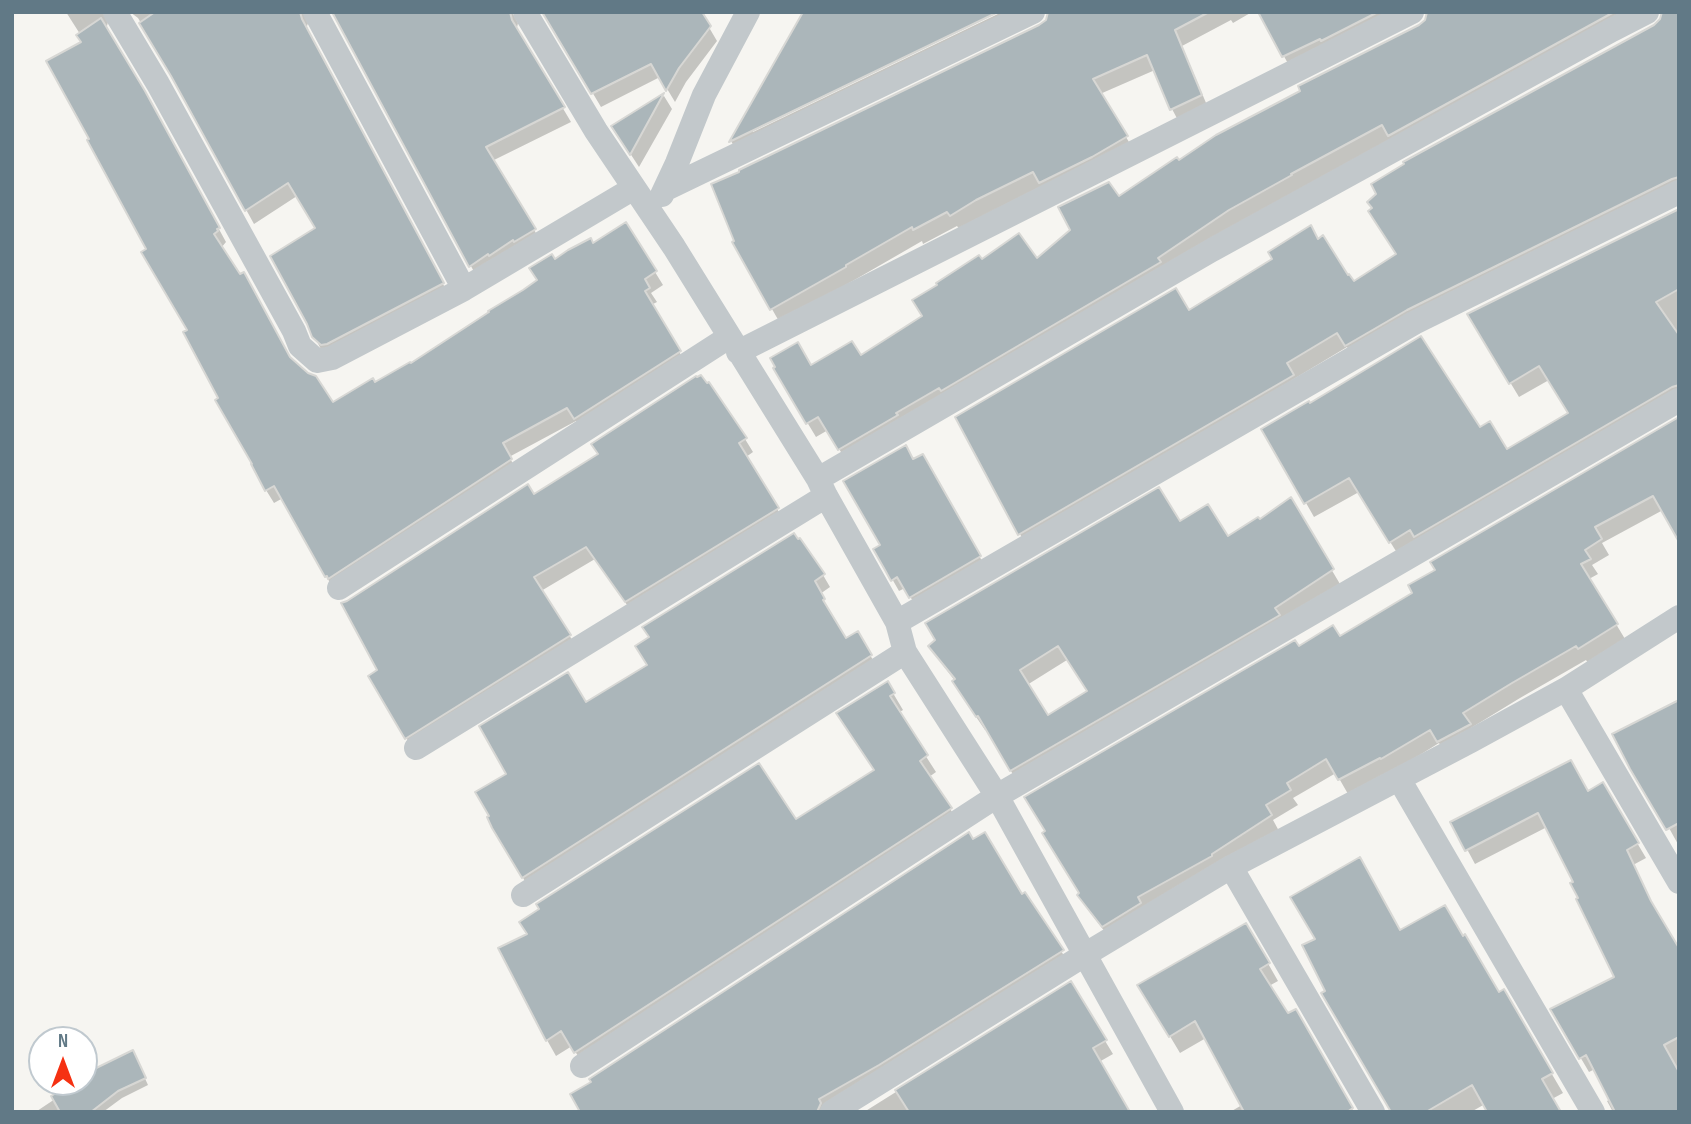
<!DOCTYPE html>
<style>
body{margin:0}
#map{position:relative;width:1691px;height:1124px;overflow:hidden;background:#f6f5f1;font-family:"Sofia Sans Condensed",sans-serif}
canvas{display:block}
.frame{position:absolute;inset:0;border:14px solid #617986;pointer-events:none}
.north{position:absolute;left:28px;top:1026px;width:70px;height:70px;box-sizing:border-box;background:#fff;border:2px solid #c0c9cf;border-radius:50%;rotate:0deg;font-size:19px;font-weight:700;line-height:28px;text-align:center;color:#617986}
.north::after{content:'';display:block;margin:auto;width:24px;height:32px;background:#f53112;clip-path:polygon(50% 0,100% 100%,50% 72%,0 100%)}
</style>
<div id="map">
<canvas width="1691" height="1124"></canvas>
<div class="frame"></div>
<div class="north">N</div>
</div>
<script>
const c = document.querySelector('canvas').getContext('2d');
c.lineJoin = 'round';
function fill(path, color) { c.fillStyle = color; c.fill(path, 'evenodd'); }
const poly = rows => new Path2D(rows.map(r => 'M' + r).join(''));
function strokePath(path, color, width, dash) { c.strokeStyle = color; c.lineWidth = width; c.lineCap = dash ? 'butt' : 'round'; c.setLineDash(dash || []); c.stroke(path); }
const shadow = poly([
 [66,12,116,12,109,18,107,26,109,34,152,107,226,242,221,248,290,359,333,404,375,384,410,364,539,281,555,261,593,245,655,272,663,285,651,293,657,302,651,305,687,365,583,431,576,421,509,457,519,473,334,590,283,498,274,503,266,490,220,399,189,331,148,250,80,34],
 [130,12,316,12,310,18,307,26,309,35,450,297,322,351,314,336,317,229,297,196,254,224,176,82,138,18],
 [330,12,512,12,518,23,517,28,519,34,571,122,492,161,542,243,478,279,333,13],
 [541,12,700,12,717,41,686,82,675,102,660,77,601,107,548,18],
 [805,12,753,128,753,132,1002,12,1040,12,739,155,731,141],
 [1046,12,1252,12,1233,23,1231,20,1182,46,1209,110,1180,124,1172,109,1155,70,1100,94,1135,152,960,230,957,226,923,244,922,241,780,323,734,243,1046,22,1050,14],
 [1260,12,1408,12,1292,71],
 [1480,12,1653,12,848,464,828,430,816,437,775,369,810,368,860,357,924,316,981,261,1036,261,1118,199,1179,162],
 [1659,12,1679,12,1679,194,1355,360,1347,347,1294,379,1028,549,1020,534,1188,312,1318,241,1353,283,1397,255,1369,203,1655,27,1661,20,1663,13],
 [664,96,672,109,639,167,613,127],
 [1679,211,1679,402,1399,556,1359,492,1314,517,1264,429,1479,429,1506,451,1570,414,1549,380,1519,397,1469,314],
 [1679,419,1663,510,1602,543,1609,555,1592,565,1598,574,1589,579,1625,639,1588,663,1586,660,1520,698,1471,728,1447,756,1439,743,1391,773,1348,794,1336,773,1293,798,1298,805,1273,820,1279,831,1112,941,1088,910,1079,895,1298,648,1339,638,1414,594],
 [745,439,753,452,746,457,785,522,634,615,595,559,541,591,578,649,414,751,370,676,380,671,533,497],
 [923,456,986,568,917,608,905,588,899,591,887,570,882,546,913,461],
 [1290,500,1340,584,1019,785,987,729,985,730,962,696,955,681,939,660,931,646,1180,523,1227,538,1259,522],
 [1067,660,1089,692,1047,718,1027,685],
 [823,575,830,587,820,594,846,641,857,634,878,668,530,890,494,827,508,774,586,705],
 [887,683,903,710,898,713,936,772,929,777,960,824,585,1068,572,1046,556,1056,547,1040,795,821,875,771],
 [1679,702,1679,846,1664,819],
 [1603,785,1646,858,1633,865,1670,937,1679,950,1679,1112,1613,1112,1607,1101,1611,1099,1595,1069,1589,1072,1552,1009,1616,978,1575,883,1547,827,1475,864,1453,823,1588,793],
 [1022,898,1027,898,1070,965,833,1112,582,1112],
 [1246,925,1278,981,1269,986,1288,1016,1295,1011,1354,1112,1230,1112,1242,1105,1206,1038,1180,1053,1140,986],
 [1400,932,1498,994,1503,991,1563,1093,1552,1099,1485,1104,1471,1112,1393,1112],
 [1070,983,1113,1054,1099,1062,1128,1112,864,1112],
 [136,1059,148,1085,122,1098,103,1112,37,1111,55,1099,75,1082,84,1082,84,1076]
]);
const building = poly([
 [155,12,300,12,302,19,444,283,327,344,321,345,312,337,307,324,270,256,315,228,288,183,245,211,171,76,139,23,155,12],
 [332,12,510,12,512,20,565,107,486,147,536,229,514,242,513,240,489,256,488,254,469,267,332,12],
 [542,12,702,12,711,26,679,68,666,91,651,64,591,94,542,12],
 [803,12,998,12,729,142,803,12],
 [1048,12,1209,12,1175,30,1202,95,1170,110,1147,55,1093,79,1128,136,1092,157,1039,183,1033,172,976,200,950,216,947,212,913,230,912,227,846,265,846,267,770,310,732,242,734,241,711,184,739,172,739,170,1039,25,1046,20,1048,12],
 [1258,12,1378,12,1321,41,1320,39,1282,57,1258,12],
 [1427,12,1614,12,1388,136,1382,125,1291,174,1292,175,1229,210,1158,258,1161,262,941,391,939,388,896,413,898,415,838,450,818,417,806,424,773,368,775,367,770,358,798,342,811,365,852,341,861,355,922,316,912,300,937,285,936,283,979,255,982,259,1019,233,1037,258,1070,230,1058,207,1109,182,1119,196,1177,157,1179,160,1216,135,1300,91,1298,86,1419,25,1425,20,1427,12],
 [1662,12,1679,12,1679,177,1672,179,1407,310,1345,346,1337,333,1287,363,1294,375,1018,535,955,417,1176,288,1189,310,1272,259,1268,252,1311,225,1318,239,1323,235,1348,275,1349,274,1354,281,1396,254,1368,211,1372,208,1367,202,1376,194,1371,184,1404,164,1403,162,1654,25,1660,19,1662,12],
 [101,18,145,91,220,228,217,229,218,231,214,234,240,274,244,272,290,357,308,373,316,376,333,402,373,378,375,382,410,362,411,363,489,312,488,311,523,290,537,280,529,268,552,254,555,259,568,250,591,238,593,243,626,222,657,271,645,279,650,288,645,291,681,351,574,419,567,408,503,443,512,459,328,579,327,576,325,577,274,486,265,491,251,464,252,464,215,400,218,398,183,332,187,330,141,252,146,249,87,140,89,139,46,61,81,42,76,35,101,18],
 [664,93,630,155,611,126,664,93],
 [1679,209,1679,289,1656,302,1679,335,1679,385,1672,387,1414,537,1410,530,1389,543,1349,478,1304,504,1261,429,1309,401,1310,403,1421,336,1480,427,1490,421,1507,449,1568,413,1539,366,1509,384,1467,314,1679,209],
 [701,375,707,383,709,382,747,438,739,443,779,508,625,602,586,547,534,577,571,635,405,739,368,676,377,670,341,603,347,601,528,484,534,494,598,454,591,444,696,376,697,377,701,375],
 [1679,417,1679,542,1653,496,1595,527,1602,539,1585,550,1591,559,1581,564,1618,624,1578,649,1576,646,1512,683,1463,713,1471,724,1437,742,1430,730,1381,759,1380,758,1338,780,1326,759,1287,783,1291,790,1266,805,1272,815,1212,854,1212,856,1138,897,1141,903,1102,927,1077,895,1079,893,1042,833,1045,831,1024,797,1295,640,1299,646,1333,625,1340,636,1412,593,1408,585,1435,570,1430,562,1679,417],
 [906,445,913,459,923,454,981,556,909,598,897,577,891,581,885,570,873,549,880,545,843,481,906,445],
 [1159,487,1180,521,1208,504,1228,536,1258,517,1260,519,1291,497,1334,569,1275,608,1280,615,1010,771,978,716,976,717,952,681,955,679,928,646,935,640,925,623,1159,487],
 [1058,646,1087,691,1048,715,1020,670,1058,646],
 [794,533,798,539,800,538,825,574,815,581,825,599,823,600,846,638,858,631,872,655,522,878,492,828,487,817,489,816,475,792,506,774,479,726,568,672,586,702,647,665,635,646,649,637,642,627,794,533],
 [888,681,895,693,890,696,928,755,920,761,952,808,574,1053,561,1031,546,1041,498,948,527,934,519,922,539,909,536,904,759,763,796,819,874,770,836,713,888,681],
 [1679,700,1679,823,1666,830,1630,769,1612,734,1679,700],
 [1571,760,1588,791,1603,782,1639,843,1627,850,1651,901,1679,948,1679,1037,1664,1045,1679,1072,1679,1112,1615,1112,1586,1055,1579,1059,1550,1009,1614,977,1576,899,1578,898,1570,883,1573,882,1538,813,1465,851,1450,822,1571,760],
 [969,832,973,839,985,832,1022,894,1025,892,1064,950,879,1065,819,1099,821,1103,817,1112,580,1112,570,1094,591,1082,589,1079,969,832],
 [1360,857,1400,930,1445,905,1463,936,1465,934,1499,992,1504,989,1553,1073,1542,1079,1561,1112,1487,1112,1472,1085,1426,1112,1391,1112,1321,993,1325,991,1302,945,1315,939,1290,897,1360,857],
 [1246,923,1270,963,1260,969,1288,1013,1296,1009,1353,1108,1347,1112,1244,1112,1195,1021,1169,1037,1137,985,1246,923],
 [1071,981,1107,1040,1093,1048,1130,1112,909,1112,895,1090,1071,981],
 [133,1050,146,1078,118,1091,91,1112,60,1112,51,1096,75,1082,84,1082,84,1074,133,1050]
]);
const minor = poly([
 [115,12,158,84,294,331,300,346,317,361,332,358,464,289,634,188],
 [315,12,464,289],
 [525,12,596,131,674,247,818,479,826,496,897,622,905,652,997,796,1172,1112],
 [666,189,1033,12],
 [662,195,677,163,704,95,748,12],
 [738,352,1412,12],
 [818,479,1212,250,1612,30,1647,12],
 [339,588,729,337],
 [897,622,1414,323,1679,192],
 [1566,689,1679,882],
 [416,748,826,496],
 [1399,779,1593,1112],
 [1231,867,1373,1112],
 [523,895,905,652],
 [582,1066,997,796,1679,400],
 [832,1112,1086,954,1231,867,1471,741,1566,689,1679,617]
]);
fill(shadow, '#0003');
fill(building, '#abb6ba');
strokePath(building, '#d7d7d4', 2);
strokePath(minor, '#c2c8cb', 24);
</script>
